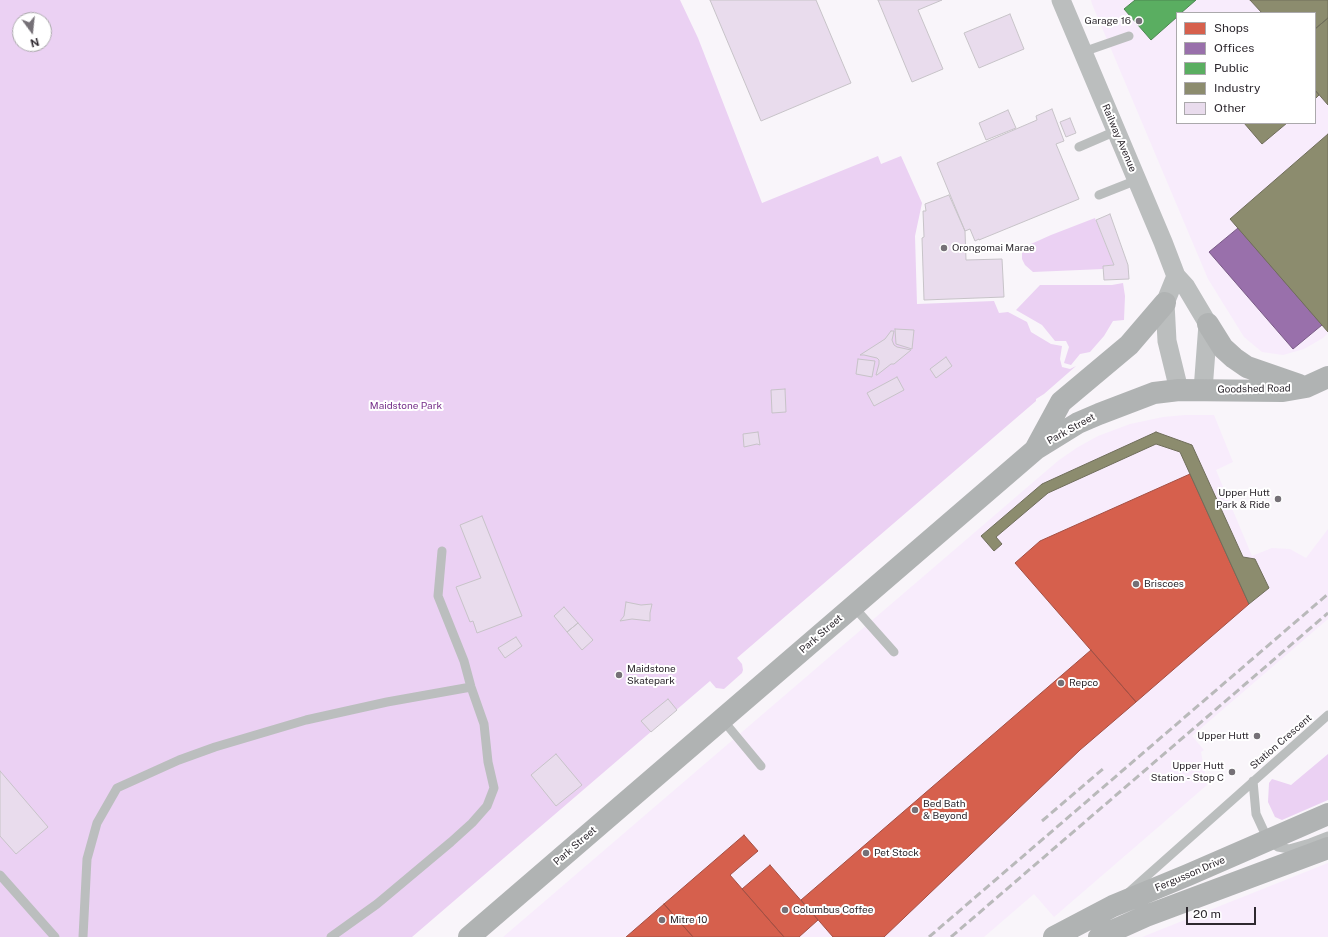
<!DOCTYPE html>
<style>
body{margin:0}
#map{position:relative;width:1328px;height:937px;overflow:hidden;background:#f9f5fa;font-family:"Public Sans",sans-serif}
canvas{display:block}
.legend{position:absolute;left:1176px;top:12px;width:140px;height:112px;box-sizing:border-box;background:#fff;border:1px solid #aba9ac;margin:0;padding:5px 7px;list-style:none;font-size:12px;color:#2e292f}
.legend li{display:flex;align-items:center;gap:8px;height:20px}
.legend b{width:20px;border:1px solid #aba9ac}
.north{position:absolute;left:12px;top:12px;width:40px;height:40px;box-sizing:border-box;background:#fff;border:1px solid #aba9ac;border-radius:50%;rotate:165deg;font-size:11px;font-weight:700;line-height:16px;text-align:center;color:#2e292f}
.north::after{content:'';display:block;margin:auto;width:14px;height:18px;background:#757076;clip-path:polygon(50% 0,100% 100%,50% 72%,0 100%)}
.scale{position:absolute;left:1186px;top:907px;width:70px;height:18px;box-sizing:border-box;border:2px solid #2e292f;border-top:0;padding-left:5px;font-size:12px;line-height:14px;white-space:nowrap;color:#2e292f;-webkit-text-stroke:3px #fff;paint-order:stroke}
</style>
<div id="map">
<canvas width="1328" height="937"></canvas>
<ul class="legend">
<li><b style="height:11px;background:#d6604d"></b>Shops</li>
<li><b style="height:11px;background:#9970ab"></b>Offices</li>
<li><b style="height:11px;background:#5aae61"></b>Public</li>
<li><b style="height:11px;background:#8c8c6e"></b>Industry</li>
<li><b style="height:11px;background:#e9dced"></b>Other</li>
</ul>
<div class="north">N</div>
<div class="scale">20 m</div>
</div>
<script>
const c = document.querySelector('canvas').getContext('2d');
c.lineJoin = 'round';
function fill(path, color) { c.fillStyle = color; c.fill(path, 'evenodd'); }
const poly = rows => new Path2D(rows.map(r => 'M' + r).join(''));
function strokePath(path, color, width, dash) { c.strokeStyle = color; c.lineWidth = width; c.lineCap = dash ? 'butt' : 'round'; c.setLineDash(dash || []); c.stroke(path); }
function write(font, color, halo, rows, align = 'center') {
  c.font = font + ' "Public Sans",sans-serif'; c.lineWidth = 4; c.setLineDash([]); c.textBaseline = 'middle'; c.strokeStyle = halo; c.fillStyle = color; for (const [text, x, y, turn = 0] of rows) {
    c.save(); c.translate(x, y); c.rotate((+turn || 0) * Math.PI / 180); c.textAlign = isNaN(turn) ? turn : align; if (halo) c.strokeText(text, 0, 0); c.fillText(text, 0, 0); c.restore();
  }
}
const built = poly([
 [1091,0,1328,0,1328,333,1323,338,1304,349,1283,355,1262,352,1244,337,1208,279,1092,4],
 [1177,13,1315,13,1315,123,1177,123],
 [1185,415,1214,415,1233,462,1216,470,1252,556,1272,548,1290,549,1306,558,1328,529,1328,619,1192,736,1204,750,1201,752,1207,785,1054,917,1034,894,984,937,503,937,1059,460,1078,447,1098,436,1130,424,1163,417],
 [1328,863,1328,937,1142,937]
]);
const green = poly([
 [0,0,680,0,698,38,762,203,878,156,881,164,901,156,922,203,915,236,917,304,994,301,999,313,1008,312,1027,322,1031,332,1051,344,1062,346,1060,359,1062,367,1070,369,1076,366,1044,394,1036,399,1036,401,737,658,742,664,743,670,742,673,724,689,716,688,710,681,412,937,0,937],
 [20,20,44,20,44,44,20,44],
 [1095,218,1114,265,1103,266,1103,269,1033,272,1025,265,1022,259,1022,248,1051,235],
 [1123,283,1125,296,1124,320,1113,321,1104,336,1090,352,1080,354,1071,365,1064,363,1069,347,1066,341,1055,341,1042,325,1016,310,1040,285,1112,285],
 [1328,754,1328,800,1282,820,1275,817,1268,802,1269,783,1272,779,1291,785]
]);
const shops = poly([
 [1190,474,1249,604,1136,702,1015,563,1040,541,1190,474],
 [1091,650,1136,702,1080,750,884,937,833,937,801,900,1091,650],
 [744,835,758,851,730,875,784,937,693,937,664,904,744,835],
 [770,865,818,920,799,937,784,937,742,889,770,865],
 [664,904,693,937,626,937,664,904]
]);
const offices = poly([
 [1238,228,1322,325,1293,349,1209,252,1238,228]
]);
const public = poly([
 [1135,0,1196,0,1181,13,1177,13,1177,17,1151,40,1124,9,1135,0]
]);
const industry = poly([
 [1250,0,1328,0,1328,18,1315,29,1315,13,1262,13,1250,0],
 [1328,18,1328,105,1315,90,1315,29,1328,18],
 [1315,90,1319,95,1315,99,1315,90],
 [1244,123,1287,123,1262,144,1244,123],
 [1328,134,1328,332,1230,219,1328,134],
 [1156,432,1192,445,1243,557,1255,559,1269,588,1249,604,1180,452,1156,444,1048,493,996,537,1002,544,994,551,981,536,1042,484,1156,432]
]);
const building = poly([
 [710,0,816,0,851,83,761,121,710,0],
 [878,0,942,0,918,10,943,69,912,82,878,0],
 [1010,14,1024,49,979,68,964,33,1010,14],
 [1052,109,1064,141,1056,144,1079,199,979,240,979,239,975,241,970,229,965,231,937,163,1037,120,1036,116,1052,109],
 [1008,110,1016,128,986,140,979,123,1008,110],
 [1070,118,1076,133,1066,137,1060,122,1070,118],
 [949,195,965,231,966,260,1002,259,1004,297,924,300,922,238,924,237,923,211,926,211,925,204,949,195],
 [1110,214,1128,265,1129,279,1104,280,1103,266,1114,265,1096,220,1110,214],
 [895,329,914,330,912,349,896,344,895,329],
 [891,331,894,331,892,340,894,345,897,347,911,350,894,364,891,364,877,375,876,375,879,364,879,360,877,358,864,355,860,355,885,339,891,331],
 [946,357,952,366,936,378,930,369,946,357],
 [858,359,875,361,872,377,856,374,858,359],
 [897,377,904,390,874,406,867,393,897,377],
 [785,389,786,412,772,413,771,390,785,389],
 [758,432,760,445,757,444,744,447,743,434,758,432],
 [482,516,522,616,477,633,473,621,470,622,456,587,481,578,460,525,482,516],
 [626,602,641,605,652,604,650,613,650,621,632,619,620,621,624,616,626,602],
 [564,607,578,623,567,632,554,616,564,607],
 [578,623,593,640,582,650,567,632,578,623],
 [516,637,522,646,505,658,498,648,516,637],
 [668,699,677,710,651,732,641,721,668,699],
 [556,754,582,785,556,806,531,775,556,754],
 [0,771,48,827,16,854,0,836,0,771]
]);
const lane = poly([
 [1083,52,1129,36],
 [1079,147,1116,131],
 [1099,195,1137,180],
 [853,606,894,652],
 [722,719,761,766],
 [1253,781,1256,814,1268,840,1278,847,1289,849,1310,843,1328,836],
 [0,875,55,937],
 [1129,892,1328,715],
 [83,937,87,859,97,823,117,788,179,760,215,747,306,720,387,702,471,687],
 [331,937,377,904,451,842,472,823,487,806,494,788,488,762,484,724,471,687,464,661,438,596,442,551]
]);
const street = poly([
 [1061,0,1163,242,1176,276,1186,287,1208,324,1203,390],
 [1176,276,1165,303,1167,341,1179,390]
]);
const secondary = poly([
 [1208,324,1223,348,1234,358,1247,367,1299,385],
 [1036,448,1061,402,1129,345,1165,303],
 [469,937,1036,449,1078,423,1099,414,1154,393,1179,390,1283,391,1306,387,1328,377],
 [1054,937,1113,906,1188,875,1328,814],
 [1099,937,1146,916,1328,848]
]);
const rail = poly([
 [1042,821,1104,768],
 [929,937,1328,594],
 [951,937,1328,613]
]);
const markers = [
 [1139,21,4,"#757076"],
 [944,248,4,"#757076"],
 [1278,499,4,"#757076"],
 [1136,584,4,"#757076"],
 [619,675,4,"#757076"],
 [1061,683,4,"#757076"],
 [1257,736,4,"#757076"],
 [1232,772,4,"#757076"],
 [915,810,4,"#757076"],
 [866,853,4,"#757076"],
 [785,910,4,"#757076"],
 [662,920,4,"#757076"]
];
const poiNames = [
 ["Garage 16",1131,21,"right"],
 ["Orongomai Marae",952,248],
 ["Upper Hutt",1270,493,"right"],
 ["Park & Ride",1270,505,"right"],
 ["Briscoes",1144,584],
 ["Maidstone",627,669],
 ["Skatepark",627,681],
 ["Repco",1069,683],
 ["Upper Hutt",1249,736,"right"],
 ["Upper Hutt",1224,766,"right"],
 ["Station - Stop C",1224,778,"right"],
 ["Bed Bath",923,804],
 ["& Beyond",923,816],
 ["Pet Stock",874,853],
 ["Columbus Coffee",793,910],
 ["Mitre 10",670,920]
];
const streetNames = [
 ["Railway Avenue",1119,138,67],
 ["Goodshed Road",1254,389,-1],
 ["Park Street",1071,429,-29],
 ["Park Street",821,634,-41],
 ["Station Crescent",1281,742,-41],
 ["Park Street",575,846,-41],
 ["Fergusson Drive",1190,874,-23]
];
const parkNames = [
 ["Maidstone Park",406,406]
];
fill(built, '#f8ecfc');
fill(green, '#ebd1f3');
fill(shops, '#d6604d');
strokePath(shops, '#a45044', 1);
fill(offices, '#9970ab');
strokePath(offices, '#795b86', 1);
fill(public, '#5aae61');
strokePath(public, '#4d8652', 1);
fill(industry, '#8c8c6e');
strokePath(industry, '#706e5b', 1);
fill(building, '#e9dced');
strokePath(building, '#c7c3c8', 1);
strokePath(lane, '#bbbebe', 9);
strokePath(street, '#bbbebe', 19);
strokePath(secondary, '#b0b3b3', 22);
strokePath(rail, '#b9b9ba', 3, [8, 4]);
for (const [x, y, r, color] of markers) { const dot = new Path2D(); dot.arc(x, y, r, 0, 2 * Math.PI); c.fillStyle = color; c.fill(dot); strokePath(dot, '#fff', 1.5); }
write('10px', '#2e292f', '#fff', poiNames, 'left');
write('10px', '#2e292f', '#fff', streetNames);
write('10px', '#762f8a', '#fff', parkNames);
</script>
